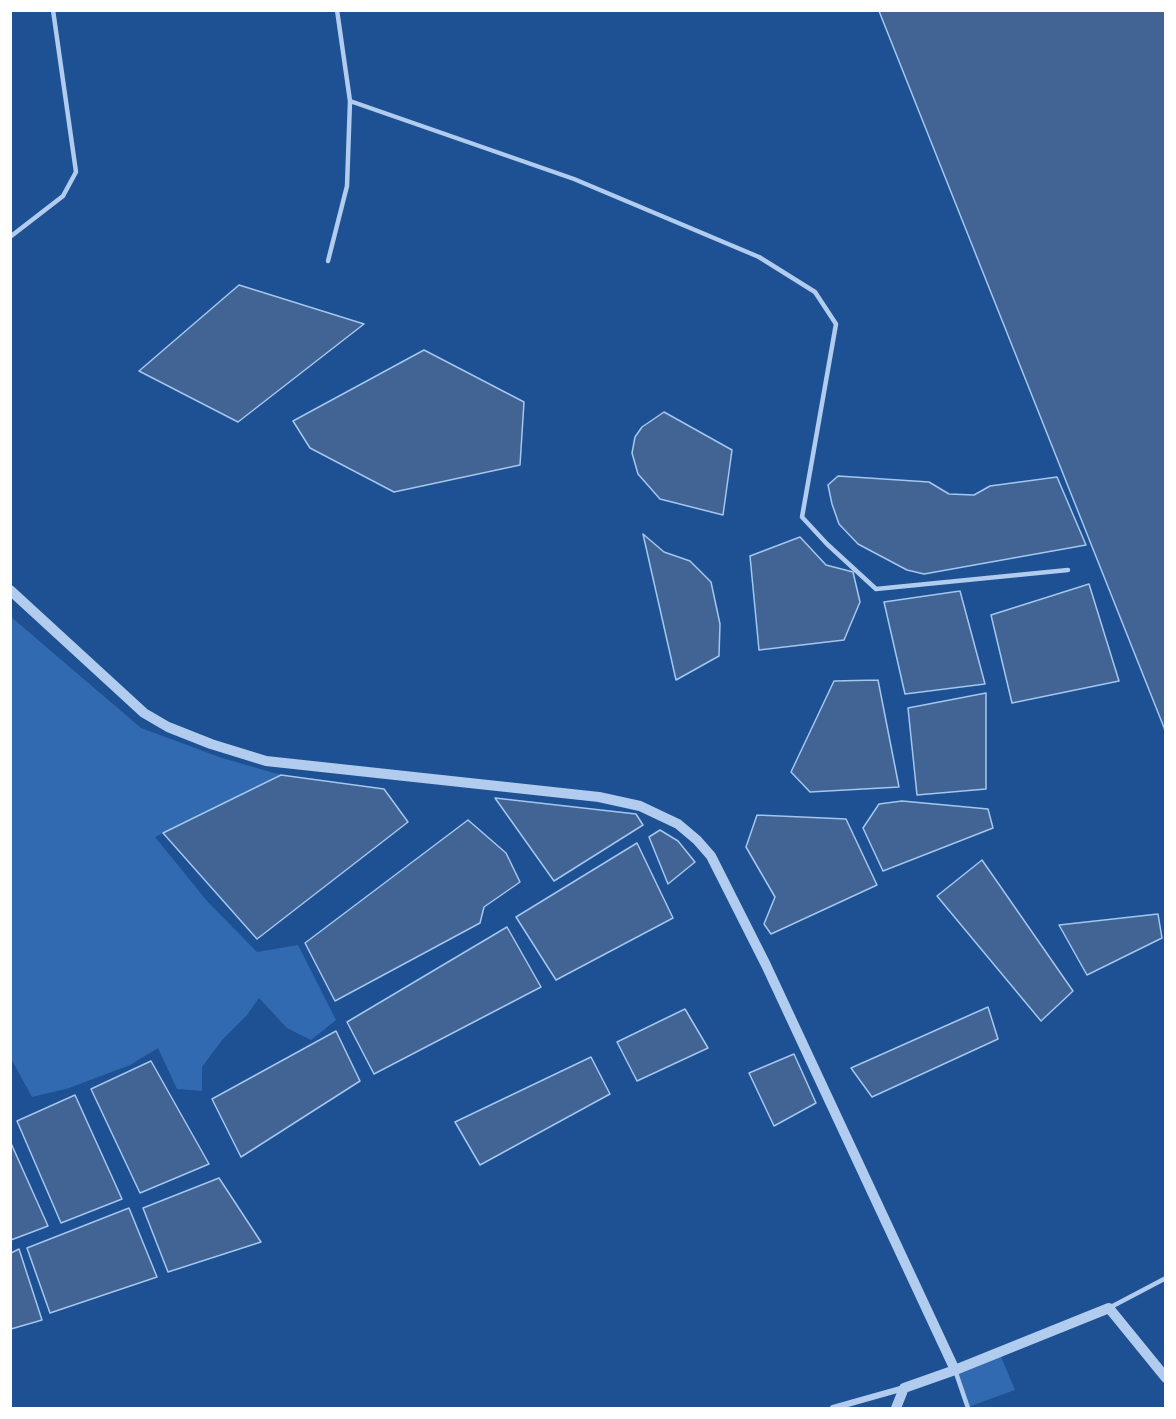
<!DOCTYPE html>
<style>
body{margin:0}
#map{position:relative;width:1176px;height:1419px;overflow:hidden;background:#1e5193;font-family:"DM Sans",sans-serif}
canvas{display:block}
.frame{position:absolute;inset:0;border:12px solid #fff;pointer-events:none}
</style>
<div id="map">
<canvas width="1176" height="1419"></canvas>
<div class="frame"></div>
</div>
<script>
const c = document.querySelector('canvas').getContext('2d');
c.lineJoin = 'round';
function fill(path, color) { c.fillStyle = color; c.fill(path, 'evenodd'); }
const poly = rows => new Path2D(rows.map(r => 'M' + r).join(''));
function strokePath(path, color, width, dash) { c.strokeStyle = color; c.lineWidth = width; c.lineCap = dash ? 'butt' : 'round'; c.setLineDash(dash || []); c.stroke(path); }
const green = poly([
 [10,616,141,728,222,758,281,775,155,837,207,901,257,952,298,945,336,1020,311,1040,287,1028,259,998,247,1015,222,1040,202,1067,202,1091,177,1089,158,1048,130,1065,69,1088,32,1097,13,1062,10,1060],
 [999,1352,1015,1390,968,1407,955,1370]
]);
const water = poly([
 [879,11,1165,11,1165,730,879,11],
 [239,285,364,324,238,422,139,371,239,285],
 [424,350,524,402,520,465,394,492,310,448,293,421,424,350],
 [664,412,732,450,723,515,660,499,638,474,632,453,635,437,642,427,664,412],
 [838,476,929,482,949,494,974,495,990,486,1057,477,1086,545,924,574,907,570,858,544,839,524,832,504,828,485,838,476],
 [643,534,664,552,690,561,711,582,720,624,719,656,676,680,643,534],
 [800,537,826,565,853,572,860,602,844,640,759,650,750,556,800,537],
 [1089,584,1119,681,1012,703,991,615,1089,584],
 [960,591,985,684,905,694,884,602,960,591],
 [878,680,899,787,810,792,791,772,834,681,878,680],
 [986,693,986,789,917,795,908,708,986,693],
 [281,775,384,789,408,822,257,939,163,833,281,775],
 [495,798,636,814,643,825,554,881,495,798],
 [902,801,988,809,993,828,883,871,863,828,879,804,902,801],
 [757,815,846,819,877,885,771,934,764,924,775,897,746,847,757,815],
 [468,820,506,853,520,882,484,907,480,923,335,1001,305,943,468,820],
 [660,830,678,841,695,862,668,884,649,837,660,830],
 [637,843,673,918,556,980,516,917,637,843],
 [982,860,1073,991,1041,1021,937,896,982,860],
 [1158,914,1162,938,1087,975,1059,925,1158,914],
 [507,927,541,987,374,1074,347,1022,507,927],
 [988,1007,998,1039,872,1097,851,1068,988,1007],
 [685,1009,708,1048,637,1081,617,1042,685,1009],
 [336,1031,360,1081,241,1157,212,1099,336,1031],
 [794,1054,816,1103,774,1126,749,1073,794,1054],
 [591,1057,610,1094,480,1165,455,1122,591,1057],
 [151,1061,209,1164,140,1193,91,1089,151,1061],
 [75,1095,122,1199,61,1223,17,1121,75,1095],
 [10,1141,48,1226,11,1240,10,1240,10,1141],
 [219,1178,261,1242,168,1272,143,1208,219,1178],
 [129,1208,157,1277,50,1313,27,1248,129,1208],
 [19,1249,42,1320,11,1329,11,1253,19,1249]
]);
const service = poly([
 [350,101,574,179,759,257,815,292,836,324,802,517,827,544,876,589,1068,570],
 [10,237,63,196,76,172,53,10],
 [328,261,347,186,350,101,337,10],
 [1109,1308,1166,1278],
 [955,1370,968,1408]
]);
const minor = poly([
 [833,1408,904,1388]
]);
const tertiary = poly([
 [10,590,144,713,168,727,211,744,266,761,599,797,640,806,678,824,697,840,711,856,766,965,955,1370,1109,1308,1166,1378],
 [896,1408,904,1388,955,1370]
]);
fill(green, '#326ab1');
fill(water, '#416494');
strokePath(water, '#a4c7f0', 1.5);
strokePath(service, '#b1ccee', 4.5);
strokePath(minor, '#b1ccee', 6);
strokePath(tertiary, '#b1ccee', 10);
</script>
